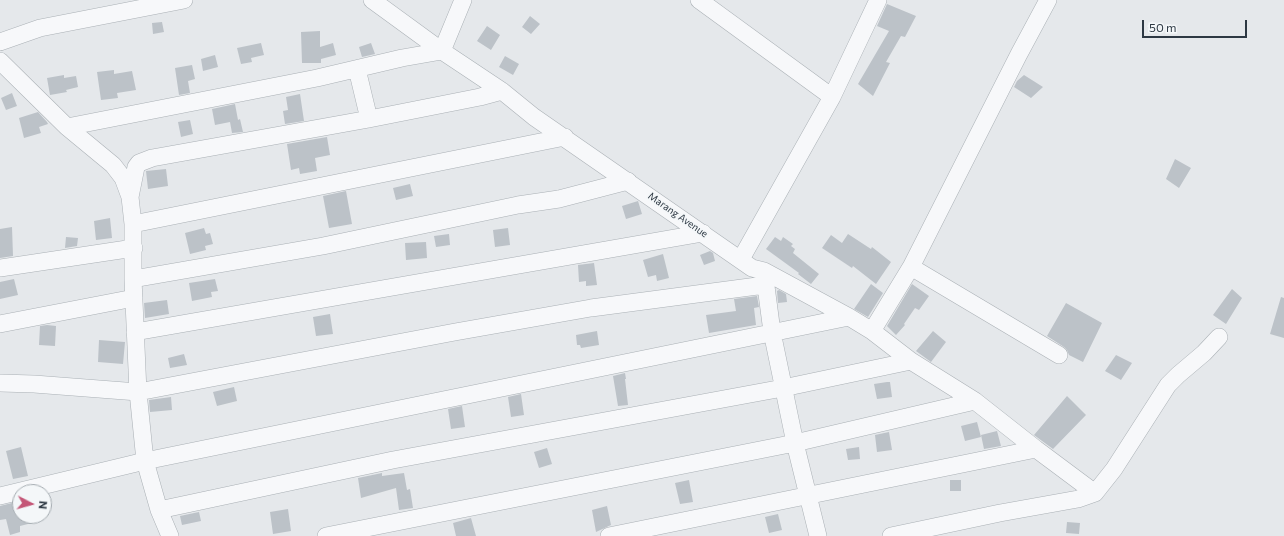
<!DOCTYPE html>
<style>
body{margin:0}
#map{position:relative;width:1284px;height:536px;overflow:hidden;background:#e5e8eb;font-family:Commissioner,sans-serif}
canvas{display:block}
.north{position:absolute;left:12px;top:484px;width:40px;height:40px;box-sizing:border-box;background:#f4f7f9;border:1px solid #a4abb0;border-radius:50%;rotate:96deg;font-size:11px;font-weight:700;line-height:16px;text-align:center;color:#2d3843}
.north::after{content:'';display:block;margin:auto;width:14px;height:18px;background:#c45677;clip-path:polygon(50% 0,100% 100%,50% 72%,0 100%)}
.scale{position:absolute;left:1142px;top:20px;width:105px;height:18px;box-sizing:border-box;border:2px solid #2d3843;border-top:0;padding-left:5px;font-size:12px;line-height:14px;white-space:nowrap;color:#2d3843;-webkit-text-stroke:3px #f4f7f9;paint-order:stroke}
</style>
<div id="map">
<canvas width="1284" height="536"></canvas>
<div class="north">N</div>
<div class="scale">50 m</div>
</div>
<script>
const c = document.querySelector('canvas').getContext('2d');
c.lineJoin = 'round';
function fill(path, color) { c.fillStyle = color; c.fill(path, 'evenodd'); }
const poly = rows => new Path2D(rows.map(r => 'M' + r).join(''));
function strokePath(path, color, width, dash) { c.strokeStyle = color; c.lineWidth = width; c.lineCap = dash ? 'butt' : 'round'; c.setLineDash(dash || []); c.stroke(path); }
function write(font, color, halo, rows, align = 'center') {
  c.font = font + ' Commissioner,sans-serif'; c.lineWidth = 3.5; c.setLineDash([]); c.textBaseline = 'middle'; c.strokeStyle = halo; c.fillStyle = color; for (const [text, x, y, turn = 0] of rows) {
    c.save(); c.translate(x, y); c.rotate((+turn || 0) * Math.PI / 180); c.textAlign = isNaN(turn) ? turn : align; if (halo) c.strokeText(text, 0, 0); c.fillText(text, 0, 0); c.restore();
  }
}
const building = poly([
 [887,4,916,16,905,37,901,36,886,62,890,63,873,96,858,84,889,31,877,26],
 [530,16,540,24,531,34,522,27],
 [162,22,164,32,153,34,152,23],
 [487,26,500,35,491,50,477,41],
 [320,31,320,47,333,43,336,55,321,59,321,63,302,63,301,32],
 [261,43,264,55,251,58,252,62,241,64,237,48],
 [371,43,375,54,362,57,359,47],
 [215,55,218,67,203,71,201,59],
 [505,56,519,64,513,75,499,67],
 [192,65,195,79,188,81,190,93,179,95,175,68],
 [114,70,114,74,132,71,136,90,117,93,118,98,101,100,97,72],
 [64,75,64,78,76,76,78,87,66,90,67,92,50,95,47,78],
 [1024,75,1043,87,1031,98,1014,87,1017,81],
 [12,93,17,106,6,110,1,98],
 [300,94,304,121,285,124,283,111,288,110,286,97],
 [235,104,238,120,240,119,243,132,232,133,230,122,215,125,212,109],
 [38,112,47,122,48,124,39,127,41,133,24,138,19,118],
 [190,120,193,134,181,137,178,122],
 [327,137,330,155,315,158,317,171,300,174,299,168,291,170,287,144],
 [1175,159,1191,168,1179,188,1166,179],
 [166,169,168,186,148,189,146,171],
 [410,184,413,196,396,200,393,188],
 [346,191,352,224,329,228,323,196],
 [638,201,642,214,626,219,622,206],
 [110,218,112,238,96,240,94,221],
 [12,227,13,256,0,258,0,229],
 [204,228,206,234,210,233,213,244,205,246,206,250,190,254,185,233],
 [508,228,510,245,495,247,493,230],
 [449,234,450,245,436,247,434,236],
 [848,234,871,249,872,247,891,262,876,284,853,266,852,268,822,248,831,235,842,243],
 [66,237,78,238,77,246,65,248],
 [775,237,781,241,783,237,793,244,791,246,795,249,793,253,819,274,811,284,798,274,799,273,766,249],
 [426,242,427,258,406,260,405,243],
 [710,251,713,253,715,261,704,265,700,255],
 [663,254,669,278,657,281,656,275,648,277,643,260],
 [594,263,597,285,586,286,586,281,579,282,578,265],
 [14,279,18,295,0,299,0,282],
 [215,279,218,291,211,292,212,297,192,301,189,283],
 [871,284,883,293,868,317,854,309],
 [912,284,929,296,919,310,915,308,904,324,905,325,896,335,887,326],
 [1232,289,1242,298,1226,324,1213,315],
 [779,290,786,294,787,302,778,303,777,291],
 [757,296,759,307,754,308,756,325,709,333,706,315,736,311,734,299],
 [1281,297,1284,298,1284,338,1270,334],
 [167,300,169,314,145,318,144,303],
 [1066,303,1102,323,1083,362,1069,355,1067,350,1064,347,1047,336],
 [330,314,333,334,316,336,313,317],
 [47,325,56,326,55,346,39,345,40,326],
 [597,331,599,345,581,348,580,345,577,345,576,335],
 [933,331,946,342,931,362,916,351],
 [99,340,125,342,123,364,98,362],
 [184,354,187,365,170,368,168,358],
 [1116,355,1132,363,1121,380,1105,371],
 [625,373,626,379,625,379,628,405,618,406,613,376],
 [887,382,890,382,892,397,877,399,874,384],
 [234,387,237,401,217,406,213,392],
 [521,394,524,415,511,417,508,397],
 [1067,396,1086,415,1053,449,1034,435],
 [171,397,172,410,150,412,149,400],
 [462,406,465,427,451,429,448,409],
 [977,422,981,437,965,441,961,426],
 [997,431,1001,446,984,449,981,435],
 [889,432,892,450,877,452,875,435],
 [21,447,28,476,13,479,6,451],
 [859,447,860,459,848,460,846,449],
 [547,448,552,464,539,468,534,452],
 [382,473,382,476,404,473,407,490,410,489,413,508,399,510,396,488,361,498,358,478],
 [689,480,693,502,680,504,675,483],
 [950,480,961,480,961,491,950,491],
 [12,503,14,510,20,508,20,516,44,516,44,520,20,526,20,532,10,535,6,519,0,520,0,506],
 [607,506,611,525,596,532,592,510],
 [288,509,291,531,273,534,270,512],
 [199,512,201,521,182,525,180,516],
 [778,514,782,530,769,533,765,517],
 [471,518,476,536,456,536,453,523],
 [1067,522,1080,523,1079,534,1066,533]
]);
const minor = poly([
 [372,0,442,51,502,91,534,117,752,268,764,271,772,332,795,443,818,536],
 [699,0,832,97],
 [0,42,40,28,184,0],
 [0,61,67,127,113,165,123,178,130,197,133,224,133,279,138,392,145,461,159,510,170,536],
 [357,69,369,119],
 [67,127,317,78,402,58,442,51,463,0],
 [130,197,136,167,139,163,152,158,369,119,480,97,502,91],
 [133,224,565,137],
 [741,259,832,97,878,0],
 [911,267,1019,54,1048,0],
 [0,268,134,248],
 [764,271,849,317,872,331,911,361,975,401,1036,449,1095,493],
 [133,279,323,246,518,205,559,199,628,181],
 [0,324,134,298],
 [872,331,911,267,1059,355],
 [135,332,703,233],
 [0,383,34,384,138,392,455,332,591,308,765,285],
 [0,496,145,461,849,317],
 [159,510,393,460,783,388,911,361],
 [326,536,795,443,975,401],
 [609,536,1036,449],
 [891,536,1000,513,1078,499,1095,493,1114,469,1168,385,1178,375,1204,353,1219,337]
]);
const streetNames = [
 ["Marang Avenue",678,215,35]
];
fill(building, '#bcc2c8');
strokePath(minor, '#aab0b5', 18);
strokePath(minor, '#f7f8fa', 17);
write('10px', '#2d3843', '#f4f7f9', streetNames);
</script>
